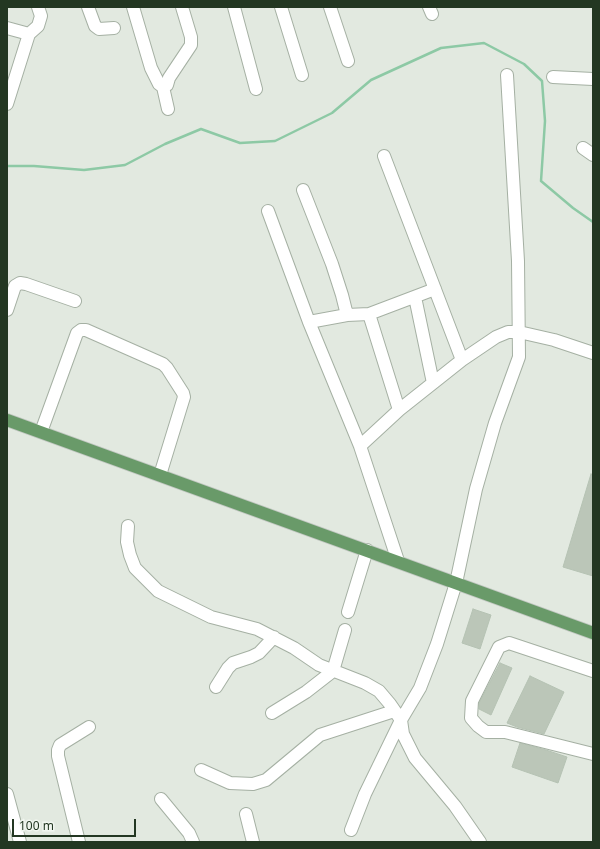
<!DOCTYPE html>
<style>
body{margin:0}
#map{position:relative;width:600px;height:849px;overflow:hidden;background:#e2e9e0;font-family:"Noto Sans",sans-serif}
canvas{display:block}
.frame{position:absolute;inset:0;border:8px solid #233722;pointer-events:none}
.scale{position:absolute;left:12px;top:819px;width:124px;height:18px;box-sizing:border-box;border:2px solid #233722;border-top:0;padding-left:5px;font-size:12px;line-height:14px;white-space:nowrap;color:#233722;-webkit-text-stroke:3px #f1f6f0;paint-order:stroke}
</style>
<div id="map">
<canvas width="600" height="849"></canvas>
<div class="frame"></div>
<div class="scale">100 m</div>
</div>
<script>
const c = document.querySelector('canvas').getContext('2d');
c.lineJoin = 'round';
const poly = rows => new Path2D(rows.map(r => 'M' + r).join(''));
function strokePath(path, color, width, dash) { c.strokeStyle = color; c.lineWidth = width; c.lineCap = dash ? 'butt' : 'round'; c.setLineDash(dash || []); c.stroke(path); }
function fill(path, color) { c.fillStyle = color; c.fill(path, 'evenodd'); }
const stream = poly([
 [7,166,34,166,84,170,125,165,165,144,201,129,240,143,275,141,332,113,371,80,441,48,484,43,524,64,542,81,545,121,541,181,573,208,593,222]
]);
const building = poly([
 [591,474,593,475,593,576,563,567,591,474],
 [473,609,491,615,480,649,462,643,473,609],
 [500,663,512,668,491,715,479,709,479,703,500,663],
 [530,676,564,692,544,734,517,727,507,723,530,676],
 [520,743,546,750,567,757,558,783,512,767,520,743]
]);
const minor = poly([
 [88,7,95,26,99,29,114,28],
 [133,7,151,68,159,84,163,87,168,109],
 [234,7,256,89],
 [281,7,302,75],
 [330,7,348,61],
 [429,7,432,14],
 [7,28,29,34],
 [553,77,593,79],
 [163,87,167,85,169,78,191,45,191,37,182,7],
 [7,104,29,34,38,26,41,16,38,7],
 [583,148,593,155],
 [384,156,462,360],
 [303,190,332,264,342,295,347,315],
 [268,211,309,322,360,446,398,561],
 [415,297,433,383],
 [7,310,15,286,20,283,26,284,75,301],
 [369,314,399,410],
 [309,322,347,315,369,314,435,289],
 [41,432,77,333,81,330,86,330,163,364,167,368,183,393,184,397,160,475],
 [360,446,399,410,462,360,496,337,508,332,519,332,554,340,593,353],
 [128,526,127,542,130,555,135,568,158,591,211,617,257,629,294,648,319,665,365,683,379,691,390,704,401,720,403,734,415,758,455,806,480,842],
 [348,612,367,550],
 [593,671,509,643,499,647,472,701,471,718,478,726,486,732,505,732,593,754],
 [216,687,228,668,233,663,251,657,259,653,274,637],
 [272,713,306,692,333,671,345,630],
 [201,770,230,783,253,784,266,780,320,735,394,711],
 [7,794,20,842],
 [161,799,189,833,193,842],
 [246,814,253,842],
 [351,830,365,794,401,720,420,688,437,644,456,583,476,489,495,423,519,357,518,261,507,75],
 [79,842,58,756,58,750,60,745,89,727]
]);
const major = poly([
 [7,420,593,633]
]);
strokePath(stream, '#8dc9a5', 2.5);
fill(building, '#bbc6b8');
strokePath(building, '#b5c2b3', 1);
strokePath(minor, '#a5b0a3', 14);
strokePath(major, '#c1c7c1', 14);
strokePath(minor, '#fff', 12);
strokePath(major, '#699a69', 12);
</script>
